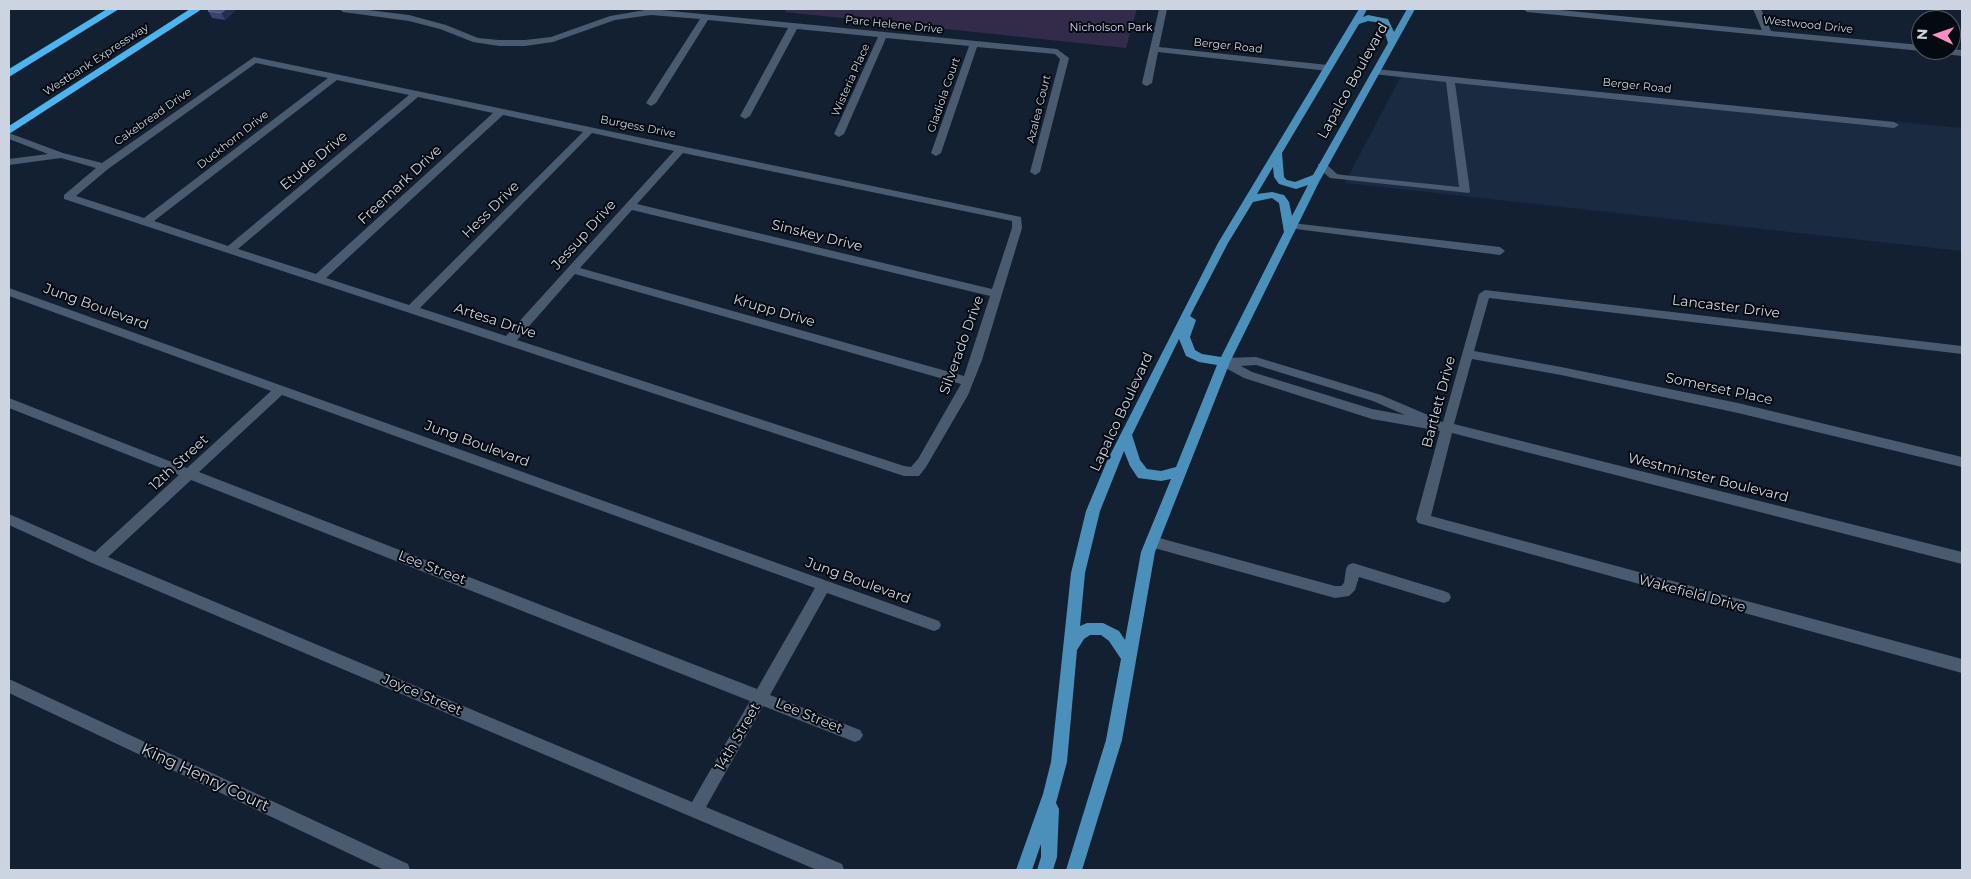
<!DOCTYPE html>
<style>
body{margin:0}
#map{position:relative;width:1971px;height:879px;overflow:hidden;background:#132032;font-family:Montserrat,sans-serif}
canvas{display:block}
.frame{position:absolute;inset:0;border:10px solid #cbd4e0;pointer-events:none}
.north{position:absolute;left:1911px;top:10px;width:50px;height:50px;box-sizing:border-box;background:#050a11;border:1px solid #545b64;border-radius:50%;rotate:273deg;font-size:14px;font-weight:700;line-height:20px;text-align:center;color:#cbd4e0}
.north::after{content:'';display:block;margin:auto;width:18px;height:22px;background:#fc8fc2;clip-path:polygon(50% 0,100% 100%,50% 72%,0 100%)}
</style>
<div id="map">
<canvas width="1971" height="879"></canvas>
<div class="frame"></div>
<div class="north">N</div>
</div>
<script>
const c = document.querySelector('canvas').getContext('2d');
c.lineJoin = 'round';
function fill(path, color) { c.fillStyle = color; c.fill(path, 'evenodd'); }
const poly = rows => new Path2D(rows.map(r => 'M' + r).join(''));
function strokePath(path, color, width, dash) { c.strokeStyle = color; c.lineWidth = width; c.lineCap = dash ? 'butt' : 'round'; c.setLineDash(dash || []); c.stroke(path); }
function write(font, color, halo, rows, align = 'center') {
  c.font = font + ' Montserrat,sans-serif'; c.lineWidth = 4; c.setLineDash([]); c.textBaseline = 'middle'; c.strokeStyle = halo; c.fillStyle = color; for (const [text, x, y, turn = 0] of rows) {
    c.save(); c.translate(x, y); c.rotate((+turn || 0) * Math.PI / 180); c.textAlign = isNaN(turn) ? turn : align; if (halo) c.strokeText(text, 0, 0); c.fillText(text, 0, 0); c.restore();
  }
}
const built = poly([
 [1402,74,1962,128,1962,251,1345,183]
]);
const green = poly([
 [786,9,1137,9,1126,48,785,12]
]);
const minor = poly([
 [339,9,360,9,409,15,446,25,478,38,499,40,525,40,551,37,610,16,651,9,1057,49,1069,58,1040,172,1035,175,1030,172,1060,59,1055,54,977,47,941,153,936,156,931,153,969,46,886,38,844,134,839,137,834,134,878,37,797,29,750,116,745,119,740,116,788,28,708,20,656,103,651,106,646,103,700,19,651,15,615,20,553,42,525,46,499,46,473,42,440,29,409,21,343,12,339,9],
 [1159,9,1167,9,1159,47,1328,65,1333,68,1328,71,1158,52,1152,83,1147,86,1144,85,1142,83,1159,9],
 [1523,9,1550,9,1762,30,1753,9,1761,9,1771,31,1921,45,1921,50,1924,50,1921,51,1527,12,1523,9],
 [1951,49,1962,50,1962,56,1936,53,1932,50,1951,49],
 [254,57,1021,217,1022,228,982,360,968,395,926,467,919,476,904,476,64,199,64,195,96,168,61,158,9,165,9,159,48,154,9,139,9,133,63,153,102,163,254,57],
 [256,63,328,78,144,218,76,196,108,169,256,63],
 [337,80,409,95,228,246,154,221,337,80],
 [418,97,493,113,316,274,238,249,418,97],
 [503,115,583,132,409,305,326,278,503,115],
 [592,133,674,151,506,336,420,308,592,133],
 [683,153,1012,221,1012,228,992,289,637,204,683,153],
 [632,210,990,296,964,376,580,268,632,210],
 [575,274,961,384,918,459,911,467,904,466,517,340,575,274],
 [1376,69,1894,122,1899,125,1894,128,1455,83,1470,191,1469,193,1330,178,1318,168,1318,164,1326,164,1337,174,1343,175,1459,187,1446,82,1373,74,1373,70,1376,69],
 [1292,223,1500,247,1505,251,1500,255,1288,228,1288,224,1292,223],
 [9,288,939,621,941,625,939,629,934,631,827,593,770,695,860,730,863,735,860,740,855,742,763,706,706,807,842,864,844,870,817,870,92,563,9,525,9,514,95,552,179,475,9,408,9,398,187,468,271,391,9,296,9,288],
 [282,395,815,588,757,689,199,472,282,395],
 [191,480,750,701,692,802,108,557,191,480],
 [1485,290,1962,346,1962,354,1489,298,1474,351,1561,367,1738,403,1962,457,1962,467,1738,413,1561,375,1472,359,1454,424,1962,552,1962,564,1452,433,1431,516,1962,659,1962,673,1418,523,1416,519,1440,431,1372,419,1244,378,1220,365,1218,362,1224,358,1256,357,1381,395,1428,415,1429,419,1443,422,1479,294,1485,290],
 [1256,365,1373,401,1405,415,1372,409,1252,372,1241,366,1256,365],
 [1152,536,1335,586,1341,586,1344,583,1346,569,1348,565,1353,563,1444,591,1449,593,1451,597,1449,601,1444,603,1359,577,1355,590,1349,596,1335,598,1147,546,1145,542,1147,538,1152,536],
 [9,679,408,864,410,870,384,870,9,693,9,679]
]);
const major = poly([
 [1359,9,1367,9,1363,17,1368,15,1388,19,1394,32,1407,9,1415,9,1319,182,1230,362,1155,552,1122,740,1082,870,1066,870,1106,740,1121,659,1109,641,1101,635,1090,635,1084,639,1077,650,1067,762,1056,803,1059,809,1057,857,1053,870,1037,870,1041,857,1041,844,1032,870,1016,870,1043,794,1051,762,1071,573,1086,511,1107,461,1218,243,1359,9],
 [1368,21,1382,23,1388,43,1313,175,1295,182,1287,180,1284,177,1282,153,1359,24,1368,21],
 [1273,167,1274,177,1279,184,1296,189,1308,185,1292,216,1289,202,1284,195,1272,192,1257,194,1273,167],
 [1272,198,1279,203,1284,232,1221,357,1202,354,1195,350,1190,337,1196,320,1190,316,1228,243,1253,202,1272,198],
 [1179,339,1186,356,1199,362,1217,365,1176,467,1161,471,1147,469,1140,460,1132,435,1179,339],
 [1124,451,1130,466,1138,478,1161,481,1171,479,1141,552,1125,640,1119,631,1103,623,1087,623,1080,626,1085,573,1100,511,1124,451]
]);
const highway = poly([
 [107,9,119,9,9,77,9,69,107,9],
 [190,9,202,9,9,134,9,126,190,9]
]);
const wall = poly([
 [208,11,235,11,225,20,212,18]
]);
const shadedWall = poly([
 [226,9,234,9,235,11,225,20,221,13]
]);
const building = poly([
 [211,9,226,9,221,13,208,11,211,9]
]);
const farStreetnames = [
 ["Parc Helene Drive",894,25,6],
 ["Westwood Drive",1808,25,6],
 ["Berger Road",1228,46,6],
 ["Westbank Expressway",96,60,-33],
 ["Wisteria Place",851,80,-66],
 ["Berger Road",1637,86,6],
 ["Gladiola Court",944,95,-71],
 ["Azalea Court",1039,109,-76],
 ["Cakebread Drive",153,117,-35],
 ["Burgess Drive",638,127,11],
 ["Duckhorn Drive",233,140,-38]
];
const farParknames = [
 ["Nicholson Park",1111,28]
];
const streetNames = [
 ["Lapalco Boulevard",1353,81,-61],
 ["Etude Drive",314,161,-40],
 ["Freemark Drive",400,185,-43],
 ["Hess Drive",491,210,-45],
 ["Jessup Drive",584,235,-48],
 ["Sinskey Drive",817,236,14],
 ["Jung Boulevard",96,307,20],
 ["Lancaster Drive",1726,307,7],
 ["Krupp Drive",774,311,16],
 ["Artesa Drive",495,321,18],
 ["Silverado Drive",962,345,-70],
 ["Somerset Place",1719,389,12],
 ["Bartlett Drive",1439,402,-75],
 ["Lapalco Boulevard",1122,412,-65],
 ["Jung Boulevard",477,444,20],
 ["12th Street",179,463,-43],
 ["Westminster Boulevard",1708,478,14],
 ["Lee Street",432,568,21],
 ["Jung Boulevard",858,581,20],
 ["Wakefield Drive",1692,594,15],
 ["Joyce Street",422,695,23],
 ["Lee Street",809,716,22],
 ["14th Street",738,737,-60]
];
const nearStreetnames = [
 ["King Henry Court",205,778,25]
];
fill(built, '#192a41');
fill(green, '#322b49');
fill(minor, '#4a5a6f');
fill(major, '#4b90bb');
fill(highway, '#4cb4ee');
fill(wall, '#3b4270');
fill(shadedWall, '#242e52');
fill(building, '#4a527c');
strokePath(building, '#5e668c', 1);
write('11px', '#cbd4e0', '#050a11', farStreetnames);
write('11px', '#dcd6f8', '#050a11', farParknames);
write('14px', '#cbd4e0', '#050a11', streetNames);
write('16px', '#cbd4e0', '#050a11', nearStreetnames);
</script>
